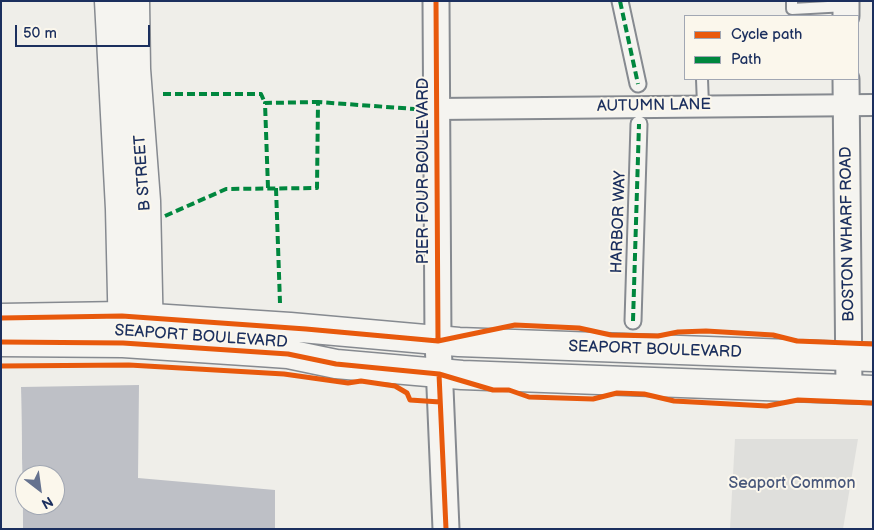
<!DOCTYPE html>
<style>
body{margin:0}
#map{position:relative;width:874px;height:530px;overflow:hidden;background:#efeee9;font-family:"Balsamiq Sans",sans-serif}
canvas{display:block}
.frame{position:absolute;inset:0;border:2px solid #1b2f5e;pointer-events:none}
.legend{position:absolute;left:684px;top:15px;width:175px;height:65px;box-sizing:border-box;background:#fbf7ec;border:1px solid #a1a7b3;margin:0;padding:6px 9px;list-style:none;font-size:15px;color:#1b2f5e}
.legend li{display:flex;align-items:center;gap:10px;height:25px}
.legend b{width:25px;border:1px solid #a1a7b3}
.north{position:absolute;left:15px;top:465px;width:50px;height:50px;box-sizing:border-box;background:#fbf7ec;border:1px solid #a1a7b3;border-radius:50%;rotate:150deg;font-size:14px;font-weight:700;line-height:20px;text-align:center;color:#1b2f5e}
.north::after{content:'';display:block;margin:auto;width:18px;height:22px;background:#65728f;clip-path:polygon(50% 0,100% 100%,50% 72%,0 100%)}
.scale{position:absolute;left:15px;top:25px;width:135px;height:22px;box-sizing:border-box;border:2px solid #1b2f5e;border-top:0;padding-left:6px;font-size:15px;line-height:18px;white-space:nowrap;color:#1b2f5e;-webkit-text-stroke:4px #fbf7ec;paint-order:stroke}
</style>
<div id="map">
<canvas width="874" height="530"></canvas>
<div class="frame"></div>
<ul class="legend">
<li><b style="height:6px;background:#e8590c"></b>Cycle path</li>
<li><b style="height:6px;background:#00873e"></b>Path</li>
</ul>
<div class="north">N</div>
<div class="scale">50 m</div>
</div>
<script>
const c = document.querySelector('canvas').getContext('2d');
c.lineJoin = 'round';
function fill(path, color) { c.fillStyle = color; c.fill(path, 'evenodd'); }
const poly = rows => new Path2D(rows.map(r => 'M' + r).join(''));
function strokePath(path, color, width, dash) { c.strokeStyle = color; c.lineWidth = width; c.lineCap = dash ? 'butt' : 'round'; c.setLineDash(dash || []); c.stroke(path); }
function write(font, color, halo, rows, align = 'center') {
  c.font = font + ' "Balsamiq Sans",sans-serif'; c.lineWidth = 4; c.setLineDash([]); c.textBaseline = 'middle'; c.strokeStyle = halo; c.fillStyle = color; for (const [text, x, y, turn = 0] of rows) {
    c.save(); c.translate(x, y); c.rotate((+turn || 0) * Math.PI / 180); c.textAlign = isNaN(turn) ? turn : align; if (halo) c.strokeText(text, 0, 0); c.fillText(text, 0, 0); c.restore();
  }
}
const green = poly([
 [735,439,858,439,843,529,730,529]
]);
const water = poly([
 [139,385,138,478,275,490,275,529,23,529,21,387],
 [25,475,55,475,55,505,25,505]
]);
const pier = poly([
 [21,384,21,387,23,529,21,529,19,387]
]);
const service = poly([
 [792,1,792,9,846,6],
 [702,79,703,105]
]);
const pedestrian = poly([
 [620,1,638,84],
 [633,321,639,124]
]);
const minor = poly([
 [436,109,873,105]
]);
const tertiary = poly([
 [436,1,438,341,446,529],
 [846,1,846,16],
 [846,79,849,389]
]);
const secondary = poly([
 [109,1,120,209,123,339],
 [135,1,136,69,146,201,149,340]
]);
const primary = poly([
 [1,318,122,316,290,327,459,342,873,357],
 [1,342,123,343,259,352,288,354,336,364,462,375,873,390]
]);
const quiet = poly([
 [620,1,638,84],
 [163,94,261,94,265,103],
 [268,188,265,103,318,102],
 [276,188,280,303],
 [165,216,226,189,317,188,318,102,415,109],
 [633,321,639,124]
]);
const cycleway = poly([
 [436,1,438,341],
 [1,318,122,316,306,329,438,341,515,325,579,328,611,335,658,336,678,332,706,331,773,335,797,341,873,344],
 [1,342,123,343,288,354,336,364,439,374,493,390,509,390,529,397,593,399,617,393,644,394,674,401,767,406,798,400,873,403],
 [1,366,129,365,284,374,348,383,361,381,395,386,407,393,410,400,440,402],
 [439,374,446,529]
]);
const streetNames = [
 ["AUTUMN LANE",654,106,-1],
 ["PIER FOUR BOULEVARD",424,171,-90],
 ["B STREET",143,173,-94],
 ["HARBOR WAY",619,222,-88],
 ["BOSTON WHARF ROAD",848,234,-91],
 ["SEAPORT BOULEVARD",201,337,4],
 ["SEAPORT BOULEVARD",655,350,2]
];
const parkNames = [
 ["Seaport Common",792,484]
];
fill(green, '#dfdfdc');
fill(water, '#bec0c6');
fill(pier, '#efeee9');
strokePath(service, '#868a90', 14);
strokePath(pedestrian, '#868a90', 19);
strokePath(minor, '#868a90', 24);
strokePath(tertiary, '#868a90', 29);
strokePath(secondary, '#868a90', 31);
strokePath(primary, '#868a90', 31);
strokePath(service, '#f5f4f0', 10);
strokePath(pedestrian, '#f5f4f0', 15);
strokePath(minor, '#f5f4f0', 20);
strokePath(tertiary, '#f5f4f0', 25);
strokePath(secondary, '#f5f4f0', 28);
strokePath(primary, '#f5f4f0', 28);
strokePath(quiet, '#00873e', 4, [8, 4]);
strokePath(cycleway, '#e8590c', 5);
write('16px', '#1b2f5e', '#fbf7ec', streetNames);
write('16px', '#49587b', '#fbf7ec', parkNames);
</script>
